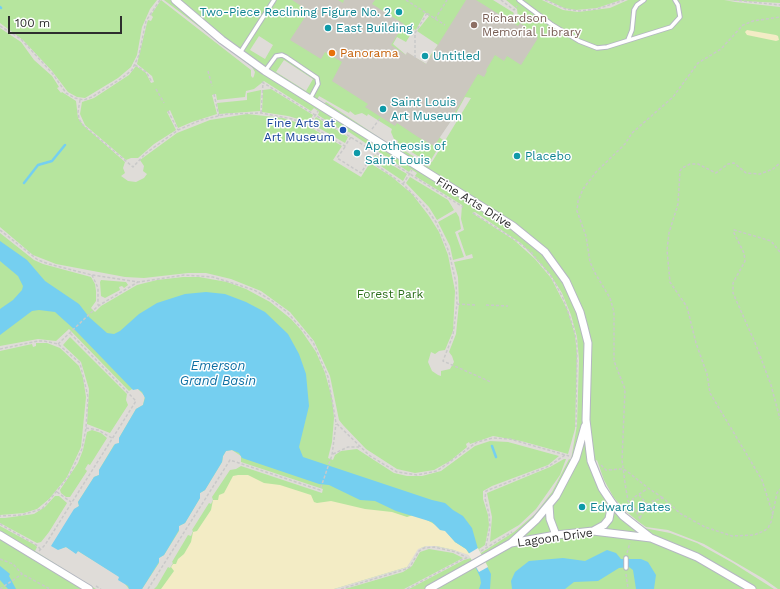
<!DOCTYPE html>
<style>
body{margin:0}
#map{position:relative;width:780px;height:589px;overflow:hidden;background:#efe9e1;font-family:"Work Sans",sans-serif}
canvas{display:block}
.scale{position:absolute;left:8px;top:16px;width:114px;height:18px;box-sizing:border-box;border:2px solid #2e2e2e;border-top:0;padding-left:5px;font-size:12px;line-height:14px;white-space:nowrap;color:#2e2e2e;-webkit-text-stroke:3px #fff;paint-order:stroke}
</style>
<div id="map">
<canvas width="780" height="589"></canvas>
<div class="scale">100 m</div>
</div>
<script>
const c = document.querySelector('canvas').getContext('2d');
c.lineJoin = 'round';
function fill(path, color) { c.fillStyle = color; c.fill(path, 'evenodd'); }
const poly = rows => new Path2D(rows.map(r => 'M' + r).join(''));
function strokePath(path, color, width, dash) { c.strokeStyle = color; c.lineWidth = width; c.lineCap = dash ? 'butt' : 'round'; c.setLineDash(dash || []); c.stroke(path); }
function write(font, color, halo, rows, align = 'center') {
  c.font = font + ' "Work Sans",sans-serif'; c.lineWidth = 3; c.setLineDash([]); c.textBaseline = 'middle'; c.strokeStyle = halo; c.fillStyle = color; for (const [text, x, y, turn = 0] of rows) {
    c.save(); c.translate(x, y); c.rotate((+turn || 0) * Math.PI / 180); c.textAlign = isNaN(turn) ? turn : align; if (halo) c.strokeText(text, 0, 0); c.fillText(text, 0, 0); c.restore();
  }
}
const green = poly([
 [0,0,780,0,780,589,0,589]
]);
const sand = poly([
 [747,30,776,35,778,36,779,40,776,41,747,35,745,32],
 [238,475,248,475,264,483,280,485,311,495,314,502,317,503,331,501,365,509,392,512,407,517,413,515,425,519,445,530,455,542,466,549,470,555,466,555,454,550,436,546,426,546,421,548,407,567,334,589,161,589,174,571,171,567,173,564,176,564,178,559,184,554,191,542,193,532,197,531,211,510,213,500,218,500,219,495,224,493,233,476]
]);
const plaza = poly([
 [157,0,164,0,252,67,255,72,254,76,253,78,251,76,251,70,161,0,151,15,153,17,151,21,148,20,147,23,137,64,152,76,154,82,151,83,146,73,136,66,129,75,94,98,82,102,80,114,85,125,126,160,131,158,138,158,154,144,176,130,167,112,170,110,178,128,192,122,217,114,212,95,216,94,217,100,245,97,246,91,254,89,264,81,311,111,314,108,318,111,319,112,318,115,341,130,349,132,409,172,411,169,417,173,415,176,462,205,461,219,464,230,458,233,466,256,472,254,473,258,454,262,458,277,459,303,456,334,449,352,452,356,454,362,450,369,441,371,441,376,438,375,432,371,428,362,431,352,435,354,439,351,445,350,453,331,455,291,448,255,439,232,429,216,412,194,392,177,370,163,361,177,333,160,342,146,308,126,283,118,247,114,210,120,177,133,140,160,144,166,143,171,147,174,144,178,136,182,128,181,121,176,125,173,123,168,125,162,84,126,78,118,76,101,62,92,61,93,57,88,59,87,52,76,34,60,21,42,0,28,0,23,23,40,52,71,68,92,77,97,85,98,118,78,131,67,137,55,142,27,150,9],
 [271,89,313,115,309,122,288,116,262,112,263,90],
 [261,90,260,111,219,114,217,103,247,100,247,93],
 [316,117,348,137,345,143,312,124],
 [375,155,407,174,403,181,372,160],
 [410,177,448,200,454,210,437,220,429,207,406,183],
 [456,212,459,217,461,229,455,232,464,257,453,260,450,246,438,222],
 [493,0,506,0,517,9,518,17,512,28,507,24,514,13],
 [542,0,547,0,564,8,576,10,597,8,621,0,628,0,610,8,578,12,563,10],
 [724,0,780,3,780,7,735,2],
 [425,13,429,16,417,31,438,45,430,56,428,65,407,53,406,55,393,44,397,37,406,42,414,29,416,30],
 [259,36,273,45,265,59,250,50],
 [284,60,313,79,306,91,276,72],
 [319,96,349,113,350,111,355,115,362,113,367,116,368,114,392,129,391,132,394,139,398,141,397,143,426,161,431,160,443,140,439,137,455,115,465,97,471,98,432,162,429,163,431,164,429,167,423,163,421,166,416,162,416,158,394,144,386,142,326,102,324,104,317,100],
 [475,212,522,244,550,274,562,293,571,315,577,337,579,360,577,425,571,460,569,459,552,492,535,514,514,532,481,553,479,549,485,545,489,525,488,515,483,499,483,491,492,486,548,465,559,456,508,442,490,441,475,446,441,471,422,476,407,476,394,473,357,449,341,451,335,455,333,460,328,458,332,442,334,418,332,398,325,373,316,352,301,330,291,319,270,302,246,289,227,282,199,277,183,277,157,280,137,285,101,306,95,312,91,308,96,301,96,291,95,284,91,277,43,264,34,260,0,233,0,227,33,255,56,264,125,277,144,278,188,273,206,273,231,279,261,291,290,312,314,341,330,376,339,420,343,425,366,449,397,469,415,473,434,470,450,461,467,447,466,444,469,442,470,444,493,436,521,441,568,454,575,429,577,355,575,335,568,311,551,278,535,259,514,240,472,213],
 [101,280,126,282,128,285,124,288,122,286,119,287,120,290,105,298,101,296,100,282],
 [564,459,566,459,560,475,536,509,519,525,490,542,492,517,487,493,550,467],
 [69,329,129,391,132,389,138,389,145,396,143,405,136,409,119,438,119,443,114,445,99,470,99,475,94,477,78,502,79,506,75,509,59,549,66,547,76,553,78,551,120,577,129,589,96,589,35,551,37,547,35,545,0,526,0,523,37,543,41,542,49,532,67,503,59,496,55,496,45,507,34,514,5,518,0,518,0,515,24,513,37,509,49,499,67,477,81,447,86,397,83,378,79,366,60,348,47,343,36,343,36,346,33,347,32,344,0,351,0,346,38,339,56,341],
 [70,337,127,394,126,400,128,405,110,433,87,424,89,389,81,362,63,345],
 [92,430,101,433,107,438,90,465,88,464,85,469,87,471,70,497,66,497,61,493,60,490,78,463,83,450,87,432],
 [232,450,241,456,241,462,323,489,322,493,241,466,236,469,230,470,212,497,213,500,211,504,209,503,192,530,193,531,191,536,188,535,172,562,173,563,170,568,168,567,157,586,154,589,142,589,159,563,159,558,164,555,179,531,179,526,185,523,200,498,200,493,205,490,222,462,223,456,226,451],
 [597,460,604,480,614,498,628,513,639,522,646,527,668,530,704,544,764,579,778,589,774,589,733,563,697,543,670,533,644,528,617,506,602,481,595,461],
 [426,546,436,546,454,550,469,555,471,558,464,560,409,589,404,589,463,558,453,553,429,549,420,552,412,566,403,572,345,589,334,589,407,567,418,549]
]);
const water = poly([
 [0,241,27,260,45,281,79,304,89,317,107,333,114,334,120,331,139,314,157,303,185,294,206,292,225,294,246,302,265,312,288,334,299,354,306,374,309,406,299,447,303,457,432,500,445,503,453,510,463,516,472,528,478,549,491,574,490,589,479,589,481,583,480,577,469,553,466,549,455,542,445,531,440,530,432,522,396,511,375,501,360,500,329,485,319,484,242,458,239,453,232,450,226,451,223,456,222,462,205,490,200,493,200,498,185,523,179,526,179,530,164,555,159,558,159,562,142,589,129,589,128,586,118,580,119,577,78,551,76,554,66,547,58,550,51,546,74,509,79,506,78,502,94,477,99,475,99,470,115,444,119,443,119,438,136,409,143,405,145,398,142,392,138,389,133,390,76,331,55,312,39,310,32,311,0,335,0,309,13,300,22,290,23,286,18,276,0,261],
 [607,550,616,553,621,559,641,559,648,562,656,575,654,589,636,589,633,570,629,567,619,568,598,581,574,582,565,589,512,589,511,581,515,572,529,561,563,558,585,561],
 [0,566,10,574,9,576,16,589,8,589,0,580]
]);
const pier = poly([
 [478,548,488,567,479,572,468,554]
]);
const stream = poly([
 [0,7,1,8],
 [24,183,38,165,52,161,65,145],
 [492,446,496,457]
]);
const building = poly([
 [292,0,338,0,343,3,344,0,375,0,372,4,404,24,391,45,406,55,407,52,426,64,466,0,476,0,518,26,520,23,525,26,524,28,538,38,521,65,507,56,504,61,495,55,486,70,487,71,484,77,478,74,454,114,455,115,434,146,418,137,397,123,395,126,365,107,368,104,332,81,342,62,325,52,321,59,290,40,309,11]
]);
const path = poly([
 [406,0,445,25],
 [501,0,514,10,517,6],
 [545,0,566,9,579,11,597,9,624,0],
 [734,0,780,5],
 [435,19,447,0],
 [0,26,21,39,53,74,66,93,75,98,84,100,92,97,122,78,132,70,139,55,146,21,160,0],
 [415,58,415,33,427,13],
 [135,65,146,72,152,82],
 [208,71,212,86],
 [262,82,463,207],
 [156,89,164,103],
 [214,94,219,116],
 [80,100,78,112,79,119,83,125,133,167,146,153,178,130,201,120,227,114,261,113,292,119,309,125,345,146,351,137],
 [168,111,178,130],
 [261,113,263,83],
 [309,125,318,111],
 [372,129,381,117],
 [345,147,337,158,361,173,369,160],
 [375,152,369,160,403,184,426,208,436,222,449,252,456,283,457,304,453,335,443,361,491,382],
 [403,184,412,170],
 [473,213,514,239,531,252,551,276,563,298,574,329,577,344,576,427],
 [0,230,38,260,49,264,92,275,138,282,184,275,213,277,254,290,271,300,287,312,313,342,328,377,336,423,370,456,397,472,417,475,437,471,477,442,493,438,510,439,569,456],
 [780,252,771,241,734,230,734,233,744,253,745,261,733,283,733,293,756,345,771,385,780,419],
 [92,275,98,288,98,305],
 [457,304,477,305],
 [486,305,508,306],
 [58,344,98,306,138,282],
 [0,349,38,341,44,341,58,344,80,363,88,397,86,428,82,449,69,476,42,509,21,515,0,516],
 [86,428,98,430,112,438],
 [333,454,348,447,359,447],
 [601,465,606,470,623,469,628,472,648,488,663,498],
 [57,492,71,502],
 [639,495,648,505],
 [633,506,633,498,647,489],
 [773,515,762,480,710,393,707,374,696,343,687,307,670,282,667,250,669,233,678,204,680,171,682,168,690,164,698,164,716,173,728,164,734,163,746,173,760,174,773,169,780,163],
 [640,518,646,507,653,501,663,498,681,514,705,527,732,536,754,535,764,531,768,528,771,522,777,493,780,489],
 [640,519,636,510,628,501,625,483,622,460,625,389,614,361,614,312,610,298,595,273,590,262,586,236,577,211,578,201,583,189,596,172,625,144,632,133,673,97,698,63,721,49,743,25,753,21,780,17],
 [0,524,38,546,40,549],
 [486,546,490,526,489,514,485,498,486,491,549,466,565,455],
 [39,551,45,545,136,401,70,333],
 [481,551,512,532],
 [627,553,630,543],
 [0,559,13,564,22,574,50,589],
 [626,574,628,589],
 [96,586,101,589],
 [0,589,22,574],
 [148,589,230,460,320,490,332,455,336,424],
 [341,589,406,569,410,567,419,551,424,548,434,547,456,552,466,557],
 [407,589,461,560,469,557]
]);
const lane = poly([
 [519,0,551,24,579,41,597,48,607,47,671,27,680,17,678,5,675,0],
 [628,40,632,30,634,10,637,5,644,0],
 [240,53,274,0],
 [265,71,276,56,282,55,286,57,317,78,318,84,310,99],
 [626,568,626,558]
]);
const street = poly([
 [175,0,222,40,265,71,513,226,545,252,566,281,580,312,584,327,588,343,586,420,591,461,602,488,612,503,623,516,651,538],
 [549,505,550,519,556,535],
 [593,531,604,525,609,519,612,503],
 [0,535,89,589],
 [511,543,536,520,556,496,576,458,585,426],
 [429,589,511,543,556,535,593,531,651,538,697,557,752,589]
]);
const markers = [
 [399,12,4,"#0f9aa8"],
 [474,25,4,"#8d6e63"],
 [328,28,4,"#0f9aa8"],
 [332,53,4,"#e8710a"],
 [425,56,4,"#0f9aa8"],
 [383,109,4,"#0f9aa8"],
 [343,130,4,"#1a4fb4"],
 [357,153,4,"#0f9aa8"],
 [517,156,4,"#0f9aa8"],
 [582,507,4,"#0f9aa8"]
];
const cultureNames = [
 ["Two-Piece Reclining Figure No. 2",391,12,"right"],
 ["East Building",336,28],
 ["Untitled",433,56],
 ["Saint Louis",391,102],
 ["Art Museum",391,116],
 ["Apotheosis of",365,146],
 ["Saint Louis",365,160],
 ["Placebo",525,156],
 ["Edward Bates",590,507]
];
const educationNames = [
 ["Richardson",482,18],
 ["Memorial Library",482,32]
];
const foodNames = [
 ["Panorama",340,53]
];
const transitNames = [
 ["Fine Arts at",335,123],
 ["Art Museum",335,137]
];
const streetNames = [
 ["Fine Arts Drive",474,203,32],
 ["Lagoon Drive",555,538,-8]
];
const parkNames = [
 ["Forest Park",390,294]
];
const waterNames = [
 ["Emerson",218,366],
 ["Grand Basin",218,381]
];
fill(green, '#b6e59e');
fill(sand, '#f3ecc5');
fill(plaza, '#dfdcd8');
fill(water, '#75cff0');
fill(pier, '#efe9e1');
strokePath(stream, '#75cff0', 2.5);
fill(building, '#cbc7bf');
strokePath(lane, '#b4b7c1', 5.5);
strokePath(street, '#b4b7c1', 9);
strokePath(path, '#c9c9c9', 1.5, [3, 2]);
strokePath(lane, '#fff', 3.5);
strokePath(street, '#fff', 7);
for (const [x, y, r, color] of markers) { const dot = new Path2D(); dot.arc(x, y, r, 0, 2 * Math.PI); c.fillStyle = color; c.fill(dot); strokePath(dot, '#fff', 1.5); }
write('12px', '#0d838f', '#fff', cultureNames, 'left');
write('12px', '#785e54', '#fff', educationNames, 'left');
write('12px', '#c56008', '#fff', foodNames, 'left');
write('12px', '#164399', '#fff', transitNames, 'right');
write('12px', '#2e2e2e', '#fff', streetNames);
write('12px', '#2c6e1b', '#fff', parkNames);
write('italic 13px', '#0d6fa3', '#fff', waterNames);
</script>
